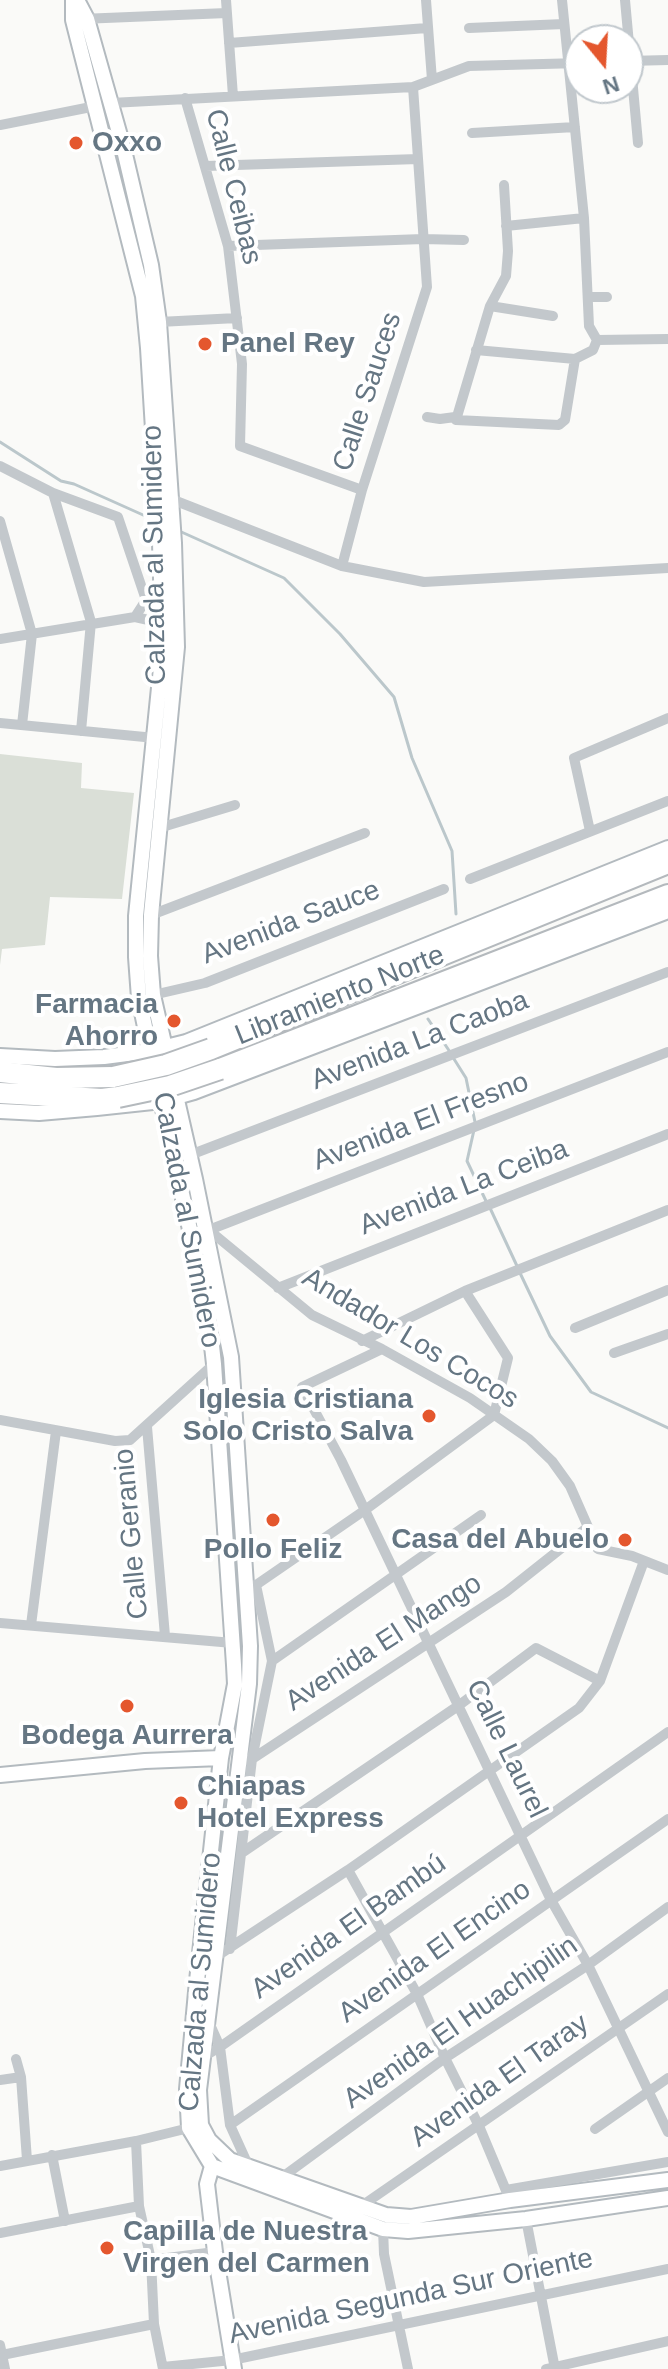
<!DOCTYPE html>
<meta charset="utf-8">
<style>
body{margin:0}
#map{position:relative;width:668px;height:2369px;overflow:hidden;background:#fafaf8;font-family:Arial,sans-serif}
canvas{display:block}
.north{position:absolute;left:564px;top:24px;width:80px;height:80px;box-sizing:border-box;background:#fff;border:2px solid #c1c8cd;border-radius:50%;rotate:162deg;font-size:22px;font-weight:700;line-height:32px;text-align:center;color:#657683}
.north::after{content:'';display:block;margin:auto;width:28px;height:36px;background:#e4572e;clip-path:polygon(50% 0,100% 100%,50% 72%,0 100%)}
</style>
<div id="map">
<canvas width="668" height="2369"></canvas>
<div class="north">N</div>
</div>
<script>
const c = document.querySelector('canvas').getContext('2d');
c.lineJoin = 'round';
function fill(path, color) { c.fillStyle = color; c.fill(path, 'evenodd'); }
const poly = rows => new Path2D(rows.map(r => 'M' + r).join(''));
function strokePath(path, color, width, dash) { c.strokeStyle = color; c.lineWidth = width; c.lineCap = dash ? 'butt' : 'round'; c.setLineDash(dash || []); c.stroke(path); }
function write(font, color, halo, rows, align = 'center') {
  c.font = font + ' Arial,sans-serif'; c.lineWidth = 8; c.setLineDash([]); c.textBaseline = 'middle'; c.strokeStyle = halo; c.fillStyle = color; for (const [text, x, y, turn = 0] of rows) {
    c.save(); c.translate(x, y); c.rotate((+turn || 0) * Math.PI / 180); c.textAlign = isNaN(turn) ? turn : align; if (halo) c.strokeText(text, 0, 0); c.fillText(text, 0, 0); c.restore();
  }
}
const green = poly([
 [0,754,82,763,81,788,134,793,122,899,50,897,45,945,2,949,0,965]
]);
const stream = poly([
 [0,442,61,481,74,484,152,519],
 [177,530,284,578,340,634,394,697,412,758,452,851,456,914],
 [428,1019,450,1052],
 [454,1059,466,1078,475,1122],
 [474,1130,467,1161,486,1201],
 [490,1208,517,1266],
 [520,1273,550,1336,591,1392,668,1428]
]);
const street = poly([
 [226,0,233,96],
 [426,0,432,80],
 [562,0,584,218,589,326,597,340],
 [625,0,638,143],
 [81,19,227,13],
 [469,28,564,24],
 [229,43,427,28],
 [628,61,668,60],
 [185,98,228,246,242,364,240,446,362,490],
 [111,103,413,87,469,66,580,63],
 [0,125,96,106],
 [472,133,575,127],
 [206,166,418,159],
 [504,185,508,251,506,276,490,306,456,420,559,425,565,420,575,359],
 [506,226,584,218],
 [228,246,423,239,464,240],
 [588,297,607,297],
 [490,306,553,316],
 [159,322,237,318],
 [597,340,668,339],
 [476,350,575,359,593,350,597,340],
 [427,417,440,419,455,417],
 [0,466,53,493,118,517,146,600],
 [53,493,91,622,81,731],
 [171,499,342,566,424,582,668,568],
 [0,521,32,634,22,725],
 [342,566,362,490,427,287,413,87],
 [135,617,146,600,162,587],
 [0,639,135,617,162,623],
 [0,723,155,738],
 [159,828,235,805],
 [590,831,574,758,668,718],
 [470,879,668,801],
 [151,915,365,833],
 [153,995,205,983,444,889],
 [190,1155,668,972],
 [203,1226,214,1228,668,1052],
 [204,1226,312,1315,382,1349,470,1398,529,1439,552,1461,570,1486,588,1527,590,1541,598,1549,632,1556,668,1570],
 [278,1288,668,1134],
 [575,1328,668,1290],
 [362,1341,465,1291,668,1210],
 [382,1349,302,1387,341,1460,551,1900,588,1965,668,2132],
 [614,1353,668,1334],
 [0,1420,115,1441,130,1440,214,1364],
 [147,1427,165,1636],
 [247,1586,256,1585,365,1510,494,1415,508,1358,465,1291],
 [0,1623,233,1643],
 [31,1625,56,1431],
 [272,1661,481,1515],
 [239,1761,252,1759,506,1592,588,1527],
 [243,1852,458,1706,536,1648,600,1681],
 [348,1870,417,1994,445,2058,479,2126,510,2200],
 [230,1949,252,1759,272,1661,256,1585],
 [214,1958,348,1870,579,1708,600,1681,644,1561],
 [208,2020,220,2047,230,2125,249,2167],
 [203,2057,220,2047,668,1732],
 [16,2059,21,2077,27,2160],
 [0,2080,21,2077],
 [230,2125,668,1819],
 [595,2129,668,2078],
 [136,2141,139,2206,151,2260,154,2324,163,2369],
 [52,2155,65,2221],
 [0,2166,136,2141,189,2128],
 [281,2178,445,2058,588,1965,668,1907],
 [506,2190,668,2162],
 [360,2207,668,1994],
 [526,2219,555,2369],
 [383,2229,384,2254,408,2369],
 [0,2233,139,2206],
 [151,2260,215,2252],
 [0,2345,5,2369],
 [2,2355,154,2324],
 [163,2367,232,2360,668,2269],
 [546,2369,668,2341]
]);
const secondary = poly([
 [73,0,73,20,143,296,148,348,160,543,163,648,136,916,136,957,139,998,150,1051,208,1310,214,1364,234,1665,235,1684,221,1758,197,1981,187,2089,189,2128,212,2166,383,2229,408,2231,526,2219,668,2198],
 [77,0,87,19,124,150,151,265,159,322,174,543,177,647,151,915,150,956,153,995,195,1179,231,1357,250,1646,249,1684,199,2090,201,2125,209,2140,230,2160,386,2215,411,2217,510,2200,668,2180],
 [0,1056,55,1059,104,1057,150,1051,186,1042,668,848],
 [0,1111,39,1113,97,1108,162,1101,194,1092,668,911],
 [0,1775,145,1761,221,1758],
 [212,2166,207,2184,215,2252,234,2369]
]);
const highway = poly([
 [211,1049,668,863],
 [220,1069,668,895],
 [0,1072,56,1078,113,1077],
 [0,1093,102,1099,118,1097]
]);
const highwayBridge = poly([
 [113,1077,166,1065,211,1049],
 [118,1097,170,1086,220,1069]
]);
const markers = [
 [76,143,8,"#e4572e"],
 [205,344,8,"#e4572e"],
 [174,1021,8,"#e4572e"],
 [429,1416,8,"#e4572e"],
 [273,1520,8,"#e4572e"],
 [625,1540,8,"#e4572e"],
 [127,1706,8,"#e4572e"],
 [181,1803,8,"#e4572e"],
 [107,2248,8,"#e4572e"]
];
const poiNames = [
 ["Oxxo",92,143],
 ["Panel Rey",221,344],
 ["Farmacia",158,1005,"right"],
 ["Ahorro",158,1037,"right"],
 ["Iglesia Cristiana",413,1400,"right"],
 ["Solo Cristo Salva",413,1432,"right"],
 ["Casa del Abuelo",609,1540,"right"],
 ["Pollo Feliz",273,1550,"center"],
 ["Bodega Aurrera",127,1736,"center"],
 ["Chiapas",197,1787],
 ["Hotel Express",197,1819],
 ["Capilla de Nuestra",123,2232],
 ["Virgen del Carmen",123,2264]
];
const streetNames = [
 ["Calle Ceibas",233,187,76],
 ["Calle Sauces",368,392,-72],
 ["Calzada al Sumidero",155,555,-91],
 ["Avenida Sauce",291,923,-21],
 ["Libramiento Norte",340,996,-22],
 ["Avenida La Caoba",420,1041,-21],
 ["Avenida El Fresno",421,1122,-21],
 ["Avenida La Ceiba",464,1188,-21],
 ["Calzada al Sumidero",186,1220,79],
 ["Andador Los Cocos",410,1339,31],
 ["Calle Geranio",132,1534,-95],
 ["Avenida El Mango",384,1643,-33],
 ["Calle Laurel",506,1749,64],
 ["Avenida El Bambú",349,1927,-35],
 ["Avenida El Encino",435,1952,-35],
 ["Calzada al Sumidero",201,1982,-85],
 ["Avenida El Huachipilin",461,2023,-35],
 ["Avenida El Taray",500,2081,-35],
 ["Avenida Segunda Sur Oriente",411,2297,-12]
];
fill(green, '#dadfd7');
strokePath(stream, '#bbc7cb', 3);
strokePath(secondary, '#b3babf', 18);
strokePath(highway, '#b4b9bd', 24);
strokePath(street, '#c3c8cc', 10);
strokePath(secondary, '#fff', 14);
strokePath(highway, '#fff', 20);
strokePath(highwayBridge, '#b4b9bd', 24, []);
strokePath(highwayBridge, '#fff', 20);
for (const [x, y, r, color] of markers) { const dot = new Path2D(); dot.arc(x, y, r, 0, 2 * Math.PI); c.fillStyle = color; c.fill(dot); strokePath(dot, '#fff', 3); }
write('bold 28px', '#657683', '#fff', poiNames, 'left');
write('28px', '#657683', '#fff', streetNames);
</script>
